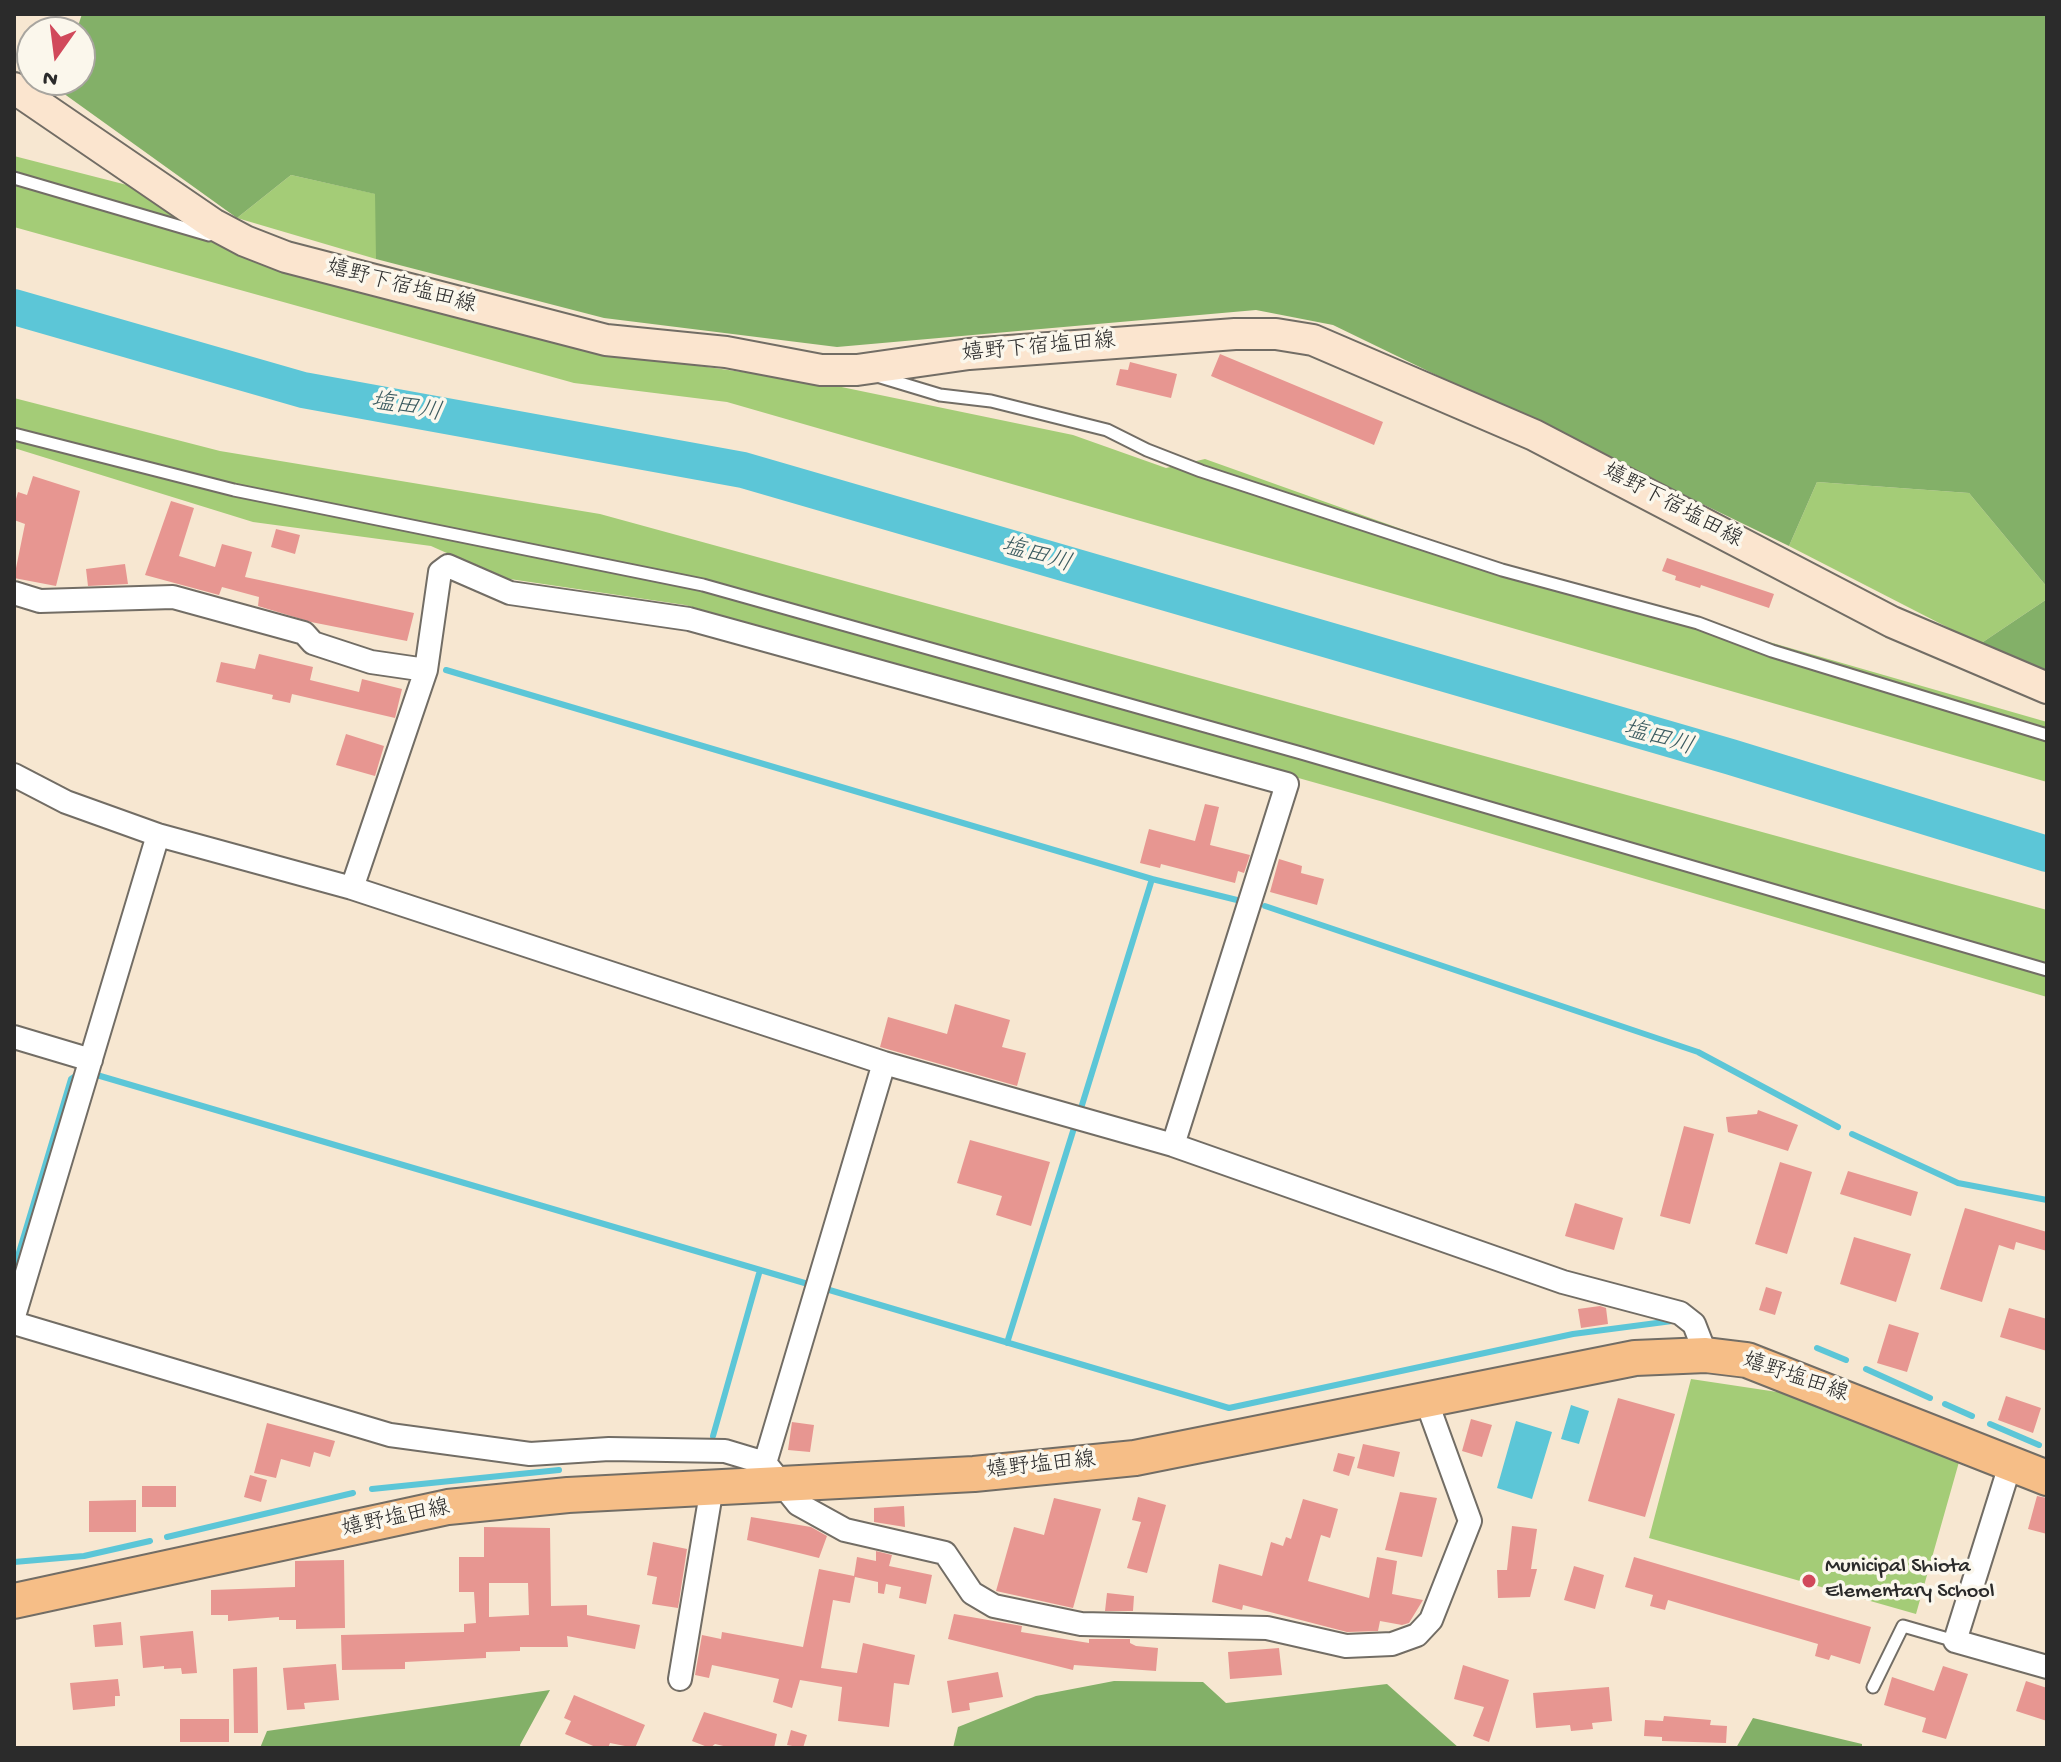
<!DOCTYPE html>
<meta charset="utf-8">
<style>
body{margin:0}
#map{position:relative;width:2061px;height:1762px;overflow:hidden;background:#f7e7d1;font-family:"Gochi Hand",sans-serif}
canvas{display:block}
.frame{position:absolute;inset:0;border:16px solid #2b2b2b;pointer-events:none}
.north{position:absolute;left:16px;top:16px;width:80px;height:80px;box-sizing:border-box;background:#fbf7ec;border:2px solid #a8a59f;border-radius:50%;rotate:194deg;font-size:22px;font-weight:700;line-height:32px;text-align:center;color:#2b2b2b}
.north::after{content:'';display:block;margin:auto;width:28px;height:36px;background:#d1495b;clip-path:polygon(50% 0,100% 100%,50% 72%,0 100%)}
</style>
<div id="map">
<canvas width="2061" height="1762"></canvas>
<div class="frame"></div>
<div class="north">N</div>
</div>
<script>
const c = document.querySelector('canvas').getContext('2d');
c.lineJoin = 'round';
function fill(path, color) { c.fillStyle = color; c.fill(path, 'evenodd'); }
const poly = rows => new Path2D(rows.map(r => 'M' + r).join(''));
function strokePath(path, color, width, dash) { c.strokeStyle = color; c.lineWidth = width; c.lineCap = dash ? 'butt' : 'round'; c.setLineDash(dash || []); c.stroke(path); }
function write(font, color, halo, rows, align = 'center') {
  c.font = font + ' "Gochi Hand","Klee One",sans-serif'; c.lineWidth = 7; c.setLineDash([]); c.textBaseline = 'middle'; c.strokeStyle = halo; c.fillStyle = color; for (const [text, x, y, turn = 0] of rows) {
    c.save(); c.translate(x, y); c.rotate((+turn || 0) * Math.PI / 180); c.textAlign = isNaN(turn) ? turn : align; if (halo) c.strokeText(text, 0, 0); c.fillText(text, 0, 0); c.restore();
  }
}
const green = poly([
 [14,156,131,186,234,249,580,349,827,384,1073,435,1166,468,1205,459,1505,566,2047,722,2047,782,727,402,574,383,14,227],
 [291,175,376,194,376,259,237,218],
 [14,398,220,451,600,514,2047,910,2047,997,1380,801,685,605,503,578,431,546,253,522,14,448],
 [1817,482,1969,493,2047,587,2047,599,1980,644,1789,546],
 [1691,1379,1784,1393,1959,1462,1916,1614,1649,1538]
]);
const forest = poly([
 [82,14,2047,14,2047,587,1969,493,1817,482,1789,546,1333,325,1256,310,837,347,604,318,376,259,375,194,291,175,237,218,56,88,59,80,80,80,80,32,76,32],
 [2047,599,2047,670,1980,644],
 [1114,1681,1203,1682,1226,1703,1387,1684,1459,1748,953,1748,958,1727,1036,1696],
 [550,1690,520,1745,521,1748,260,1748,267,1731],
 [1753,1718,1862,1744,1862,1748,1736,1748]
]);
const water = poly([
 [1571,1405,1589,1411,1579,1444,1561,1439],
 [1516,1421,1552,1432,1532,1499,1497,1488]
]);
const stream = poly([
 [446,670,1152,879],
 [1265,906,1698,1052,1838,1127],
 [90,1073,808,1284],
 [1082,1105,1152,879,1237,900],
 [1852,1134,1958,1183,2047,1200],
 [14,1269,71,1079,80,1073],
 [826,1289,1229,1408,1573,1334,1672,1321],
 [1007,1343,1074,1128],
 [1817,1348,1846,1360],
 [1866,1369,1930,1398],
 [1945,1404,1972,1416],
 [1990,1424,2039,1445],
 [713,1436,760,1270],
 [372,1489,559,1470],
 [167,1537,353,1493],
 [14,1562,84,1556,150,1541]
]);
const river = poly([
 [14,307,303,390,743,470,1731,757,2047,854]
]);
const building = poly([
 [1220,354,1383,422,1374,445,1211,376],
 [1130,362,1177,374,1171,398,1116,385,1120,369,1128,370],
 [33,476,80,491,56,586,14,578,25,524,14,520,14,506,18,492,27,495],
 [171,501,194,508,179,556,215,567,222,544,252,552,245,577,414,613,407,641,311,622,258,606,259,597,222,587,219,595,145,575],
 [276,529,300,535,295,554,271,547],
 [1667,558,1774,594,1769,608,1701,585,1700,588,1675,580,1676,576,1662,571],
 [125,564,128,584,88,586,86,569],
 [259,654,313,667,310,680,359,692,362,679,402,689,395,718,292,694,290,703,272,699,273,695,216,682,221,662,255,669],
 [346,734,384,746,375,776,336,765],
 [1205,804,1219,807,1210,845,1250,855,1244,873,1238,871,1235,883,1161,864,1160,868,1140,863,1149,829,1195,841],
 [1279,859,1302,866,1301,873,1324,879,1317,905,1270,892],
 [955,1004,1010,1020,1002,1047,1026,1053,1017,1086,880,1047,888,1017,947,1034],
 [1758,1110,1798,1125,1788,1151,1728,1132,1726,1117,1757,1114],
 [1684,1126,1714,1134,1690,1224,1660,1216],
 [970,1140,1050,1162,1031,1226,996,1215,1002,1196,957,1183],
 [1780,1162,1812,1172,1787,1254,1755,1244],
 [1848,1171,1918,1192,1911,1216,1840,1194],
 [1575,1203,1623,1218,1614,1250,1565,1236],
 [1965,1208,2047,1232,2047,1251,2016,1242,2014,1250,1999,1245,1982,1302,1940,1289],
 [1854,1237,1911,1254,1896,1302,1840,1284],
 [1766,1287,1782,1292,1775,1315,1759,1310],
 [1600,1306,1606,1308,1608,1324,1581,1328,1578,1309],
 [2009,1308,2047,1319,2047,1351,2000,1337],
 [1889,1324,1919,1333,1907,1372,1877,1363],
 [2006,1396,2041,1408,2033,1433,1998,1420],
 [1618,1398,1675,1414,1645,1517,1588,1501],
 [1471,1419,1492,1425,1482,1457,1462,1451],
 [792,1422,814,1425,810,1452,788,1450],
 [267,1423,335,1441,330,1457,314,1452,310,1467,281,1459,276,1478,254,1473],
 [1363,1444,1400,1452,1394,1477,1357,1468],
 [1338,1453,1355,1457,1349,1476,1333,1471],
 [250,1475,267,1480,261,1502,244,1497],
 [142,1486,176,1486,176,1507,142,1507],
 [1400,1492,1437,1498,1422,1557,1385,1550],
 [2037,1496,2047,1498,2047,1534,2028,1529],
 [1138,1497,1166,1505,1147,1573,1127,1568,1141,1522,1132,1520],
 [1054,1498,1101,1509,1073,1608,996,1591,1014,1527,1044,1535],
 [1303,1499,1338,1509,1330,1538,1321,1535,1308,1581,1369,1598,1377,1557,1397,1561,1392,1594,1423,1600,1409,1623,1402,1625,1380,1621,1378,1631,1347,1632,1243,1605,1242,1610,1212,1602,1219,1564,1262,1576,1271,1542,1283,1546,1286,1537,1291,1539],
 [136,1500,136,1532,89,1532,89,1501],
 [904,1506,905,1527,874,1522,874,1508],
 [751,1517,811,1527,827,1536,819,1558,747,1540],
 [1512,1526,1537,1529,1531,1569,1537,1569,1530,1597,1498,1598,1497,1570,1507,1570],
 [484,1527,550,1528,551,1606,587,1605,587,1615,640,1625,635,1649,567,1636,568,1647,520,1647,520,1651,486,1652,486,1658,405,1662,405,1669,342,1670,341,1635,464,1632,464,1624,476,1623,474,1592,459,1592,459,1557,484,1557],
 [489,1583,528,1583,529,1615,489,1617],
 [653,1542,687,1549,678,1608,652,1604,657,1577,647,1575],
 [876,1551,892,1555,889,1566,932,1575,926,1604,899,1598,901,1587,886,1584,884,1594,878,1593,878,1582,855,1577,850,1603,833,1600,821,1668,857,1673,863,1643,915,1655,909,1685,894,1683,889,1727,838,1721,842,1687,800,1680,792,1708,773,1702,779,1679,712,1665,709,1678,695,1675,702,1635,721,1639,722,1632,803,1647,819,1569,854,1576,857,1557,876,1561],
 [1634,1557,1871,1627,1860,1664,1831,1655,1829,1660,1815,1656,1818,1644,1668,1600,1665,1610,1650,1606,1653,1595,1625,1587],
 [344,1560,345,1628,296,1629,296,1620,279,1620,279,1617,228,1621,228,1615,211,1615,211,1590,295,1587,295,1561],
 [1574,1566,1604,1575,1595,1609,1564,1600],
 [1107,1593,1134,1596,1133,1611,1105,1611],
 [954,1614,1022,1626,1021,1632,1089,1643,1089,1639,1130,1639,1130,1643,1136,1646,1158,1648,1156,1671,1074,1665,1073,1670,948,1639],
 [121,1622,123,1645,95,1647,93,1625],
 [193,1631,197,1673,182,1674,181,1668,164,1669,164,1666,143,1668,140,1636],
 [1279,1648,1282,1675,1230,1679,1228,1652],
 [336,1664,339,1700,304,1703,305,1709,287,1710,283,1668],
 [1463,1665,1509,1680,1489,1742,1473,1736,1484,1707,1454,1699],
 [1943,1666,1968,1674,1946,1739,1922,1732,1926,1718,1884,1705,1892,1677,1934,1691],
 [257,1667,258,1733,234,1733,233,1669],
 [998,1672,1003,1697,969,1703,970,1710,952,1713,947,1681],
 [118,1679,120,1696,115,1696,115,1706,73,1710,70,1683],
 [2026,1681,2047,1688,2047,1721,2016,1711],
 [1609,1687,1612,1721,1592,1723,1593,1729,1571,1731,1570,1725,1536,1728,1533,1693],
 [574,1695,645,1725,635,1748,610,1743,608,1748,598,1748,565,1734,571,1721,564,1718],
 [704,1712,777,1734,774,1748,732,1748,715,1744,710,1748,692,1741],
 [1664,1716,1711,1720,1710,1725,1727,1726,1726,1743,1662,1741,1662,1737,1644,1736,1645,1720,1663,1721],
 [180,1719,229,1719,229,1742,180,1742],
 [791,1730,807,1735,803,1748,787,1745]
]);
const service = poly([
 [14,178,209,235],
 [877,376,940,395,991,401,1107,430,1147,450,1201,471,1502,570,1698,623,1772,651,2047,735],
 [14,434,234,490,703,585,1301,753,2047,970],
 [1873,1687,1903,1626,1955,1641]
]);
const minor = poly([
 [14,593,40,601,173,597,304,633,313,643,371,662,426,670],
 [14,775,66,802,158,835,352,888,884,1063,1173,1145,1563,1282,1680,1313,1694,1324,1706,1355],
 [352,888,426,670,440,572,448,566,510,593,689,619,1287,784,1173,1145],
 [14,1037,91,1060],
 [884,1063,765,1463,798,1504,845,1530,945,1553,972,1593,994,1606,1081,1624,1267,1628,1346,1646,1392,1644,1417,1635,1431,1620,1470,1521,1426,1400],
 [14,1316,158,835],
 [14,1323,390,1435,530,1454,609,1449,725,1451,765,1463],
 [2011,1462,1955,1641,2047,1667],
 [680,1679,712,1487]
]);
const secondary = poly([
 [14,88,213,224,245,241,286,257,606,340,726,352,821,370,857,370,969,354,1235,334,1276,334,1313,340,1534,435,1892,622,2047,688]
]);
const primary = poly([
 [14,1601,448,1507,568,1495,974,1474,1135,1458,1635,1358,1706,1355,1747,1360,2047,1478]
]);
const markers = [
 [1809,1581,8,"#d1495b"]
];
const streetNames = [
 ["嬉野下宿塩田線",401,288,15],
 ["嬉野下宿塩田線",1039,349,-5],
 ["嬉野下宿塩田線",1672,507,28],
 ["嬉野塩田線",1795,1379,19],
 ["嬉野塩田線",1041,1467,-6],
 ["嬉野塩田線",396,1520,-12]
];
const poiNames = [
 ["Municipal Shiota",1825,1568],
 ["Elementary School",1825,1593]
];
const waterNames = [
 ["塩田川",406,409,10],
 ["塩田川",1036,557,16],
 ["塩田川",1658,740,16]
];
fill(green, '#a4cc77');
fill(forest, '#83b068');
fill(water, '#5cc6d7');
strokePath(stream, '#5cc6d7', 6);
strokePath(river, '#5cc6d7', 36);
fill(building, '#e79691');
strokePath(service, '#726d65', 15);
strokePath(minor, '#726d65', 26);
strokePath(secondary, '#726d65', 34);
strokePath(primary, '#726d65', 38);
strokePath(service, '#fff', 11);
strokePath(minor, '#fff', 22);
strokePath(secondary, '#fbe5cf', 30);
strokePath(primary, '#f6be87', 34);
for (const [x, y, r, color] of markers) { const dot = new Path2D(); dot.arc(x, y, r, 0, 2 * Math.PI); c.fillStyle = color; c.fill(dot); strokePath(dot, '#fbf7ec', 3); }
write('22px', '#2b2b2b', '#fbf7ec', streetNames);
write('22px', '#2b2b2b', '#fbf7ec', poiNames, 'left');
write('italic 24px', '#3a5a5f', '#fbf7ec', waterNames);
</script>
